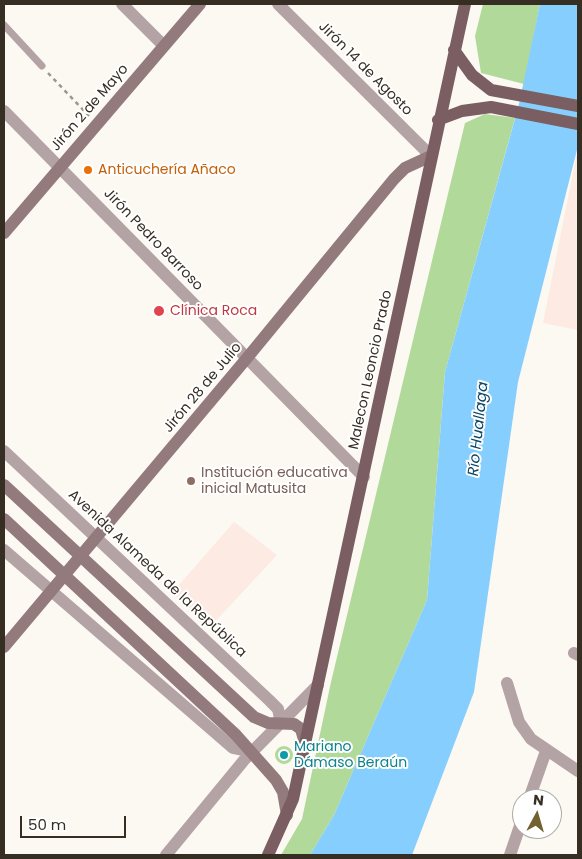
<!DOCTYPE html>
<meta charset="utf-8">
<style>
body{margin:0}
#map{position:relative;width:582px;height:859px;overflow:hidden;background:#fcf8f2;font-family:Poppins,sans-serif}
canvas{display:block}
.frame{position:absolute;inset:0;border:5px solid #362e23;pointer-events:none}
.north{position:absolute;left:512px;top:789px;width:50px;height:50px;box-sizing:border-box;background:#fff;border:1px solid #afaba7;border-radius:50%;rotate:6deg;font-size:14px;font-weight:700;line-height:20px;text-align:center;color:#362e23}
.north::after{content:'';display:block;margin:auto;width:18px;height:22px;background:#73612f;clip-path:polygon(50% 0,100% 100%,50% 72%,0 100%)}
.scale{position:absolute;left:20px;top:816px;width:106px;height:22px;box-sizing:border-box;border:2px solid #362e23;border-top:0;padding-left:6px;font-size:15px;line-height:18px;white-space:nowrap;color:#362e23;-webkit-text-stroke:4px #fff;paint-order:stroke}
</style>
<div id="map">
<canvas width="582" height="859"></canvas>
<div class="frame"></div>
<div class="north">N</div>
<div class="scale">50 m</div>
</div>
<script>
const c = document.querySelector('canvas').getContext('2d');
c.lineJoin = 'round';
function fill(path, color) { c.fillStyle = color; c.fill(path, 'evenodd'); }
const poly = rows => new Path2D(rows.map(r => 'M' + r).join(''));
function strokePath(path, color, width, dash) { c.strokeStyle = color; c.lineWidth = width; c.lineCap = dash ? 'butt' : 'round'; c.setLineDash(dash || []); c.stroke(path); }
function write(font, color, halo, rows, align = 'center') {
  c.font = font + ' Poppins,sans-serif'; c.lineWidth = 4; c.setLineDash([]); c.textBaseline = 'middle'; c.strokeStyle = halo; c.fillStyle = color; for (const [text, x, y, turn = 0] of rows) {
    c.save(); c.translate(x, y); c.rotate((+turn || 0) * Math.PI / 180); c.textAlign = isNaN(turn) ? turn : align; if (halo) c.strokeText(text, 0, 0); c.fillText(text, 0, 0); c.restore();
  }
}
const education = poly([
 [578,148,578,330,543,323],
 [234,522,277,555,210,627,172,593]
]);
const green = poly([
 [483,4,540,4,524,84,481,73,475,36],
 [485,114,515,118,445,372,427,600,334,815,310,855,281,855,302,819,331,682,465,123],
 '275 755a9 9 0 1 1 18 0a9 9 0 1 1-18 0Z'
]);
const water = poly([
 [540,4,578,4,578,146,518,382,474,692,412,855,310,855,334,815,427,600,445,372,519,104]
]);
const path = poly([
 [48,73,89,116]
]);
const lane = poly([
 [4,25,42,66]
]);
const street = poly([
 [122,4,163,45],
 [278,4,431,156],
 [4,111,364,477],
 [4,451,269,700,278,709,281,723],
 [4,550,233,748,252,752],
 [574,653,578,655],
 [507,683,519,722,531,739,578,771],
 [529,799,546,751],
 [166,855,245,759,318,685],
 [510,855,522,820]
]);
const secondary = poly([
 [4,233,200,4],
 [4,485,254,717,268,723,294,724,301,729,305,743],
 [4,519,236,735,276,780,283,792,287,815],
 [4,647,247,358,394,179,405,168,431,156]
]);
const primary = poly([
 [454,50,472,75,491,90,578,106],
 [438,120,462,111,491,107,578,124],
 [268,855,293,799,465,4]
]);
const markers = [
 [88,170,5,"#e8710a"],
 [159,311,6,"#e0444e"],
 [191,481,5,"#8d6e63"],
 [284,755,5,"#0f9aa8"]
];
const streetNames = [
 ["Jirón 14 de Agosto",365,69,45],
 ["Jirón 2 de Mayo",90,108,-49],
 ["Jirón Pedro Barroso",153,240,46],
 ["Malecon Leoncio Prado",371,370,-78],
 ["Jirón 28 de Julio",203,388,-50],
 ["Avenida Alameda de la República",157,574,43]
];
const foodNames = [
 ["Anticuchería Añaco",98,170]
];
const healthNames = [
 ["Clínica Roca",170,311]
];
const educationNames = [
 ["Institución educativa",201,473],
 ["inicial Matusita",201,489]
];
const cultureNames = [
 ["Mariano",294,747],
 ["Dámaso Beraún",294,763]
];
const waterNames = [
 ["Río Huallaga",479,429,-84]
];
fill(education, '#fdeae2');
fill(green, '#b1d99a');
fill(water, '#86cefd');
strokePath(path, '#9d978f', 2.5, [4, 4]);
strokePath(lane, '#b4a3a5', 7);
strokePath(street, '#b4a3a5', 12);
strokePath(secondary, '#937b7d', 12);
strokePath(primary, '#7a5e61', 12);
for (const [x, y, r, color] of markers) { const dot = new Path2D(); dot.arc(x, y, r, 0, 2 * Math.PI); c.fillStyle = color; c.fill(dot); strokePath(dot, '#fff', 2); }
write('14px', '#362e23', '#fff', streetNames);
write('14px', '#c56008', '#fff', foodNames, 'left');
write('14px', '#be3a42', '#fff', healthNames, 'left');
write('14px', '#785e54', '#fff', educationNames, 'left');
write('14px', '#0d838f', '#fff', cultureNames, 'left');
write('italic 15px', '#0d4766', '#fff', waterNames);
</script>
